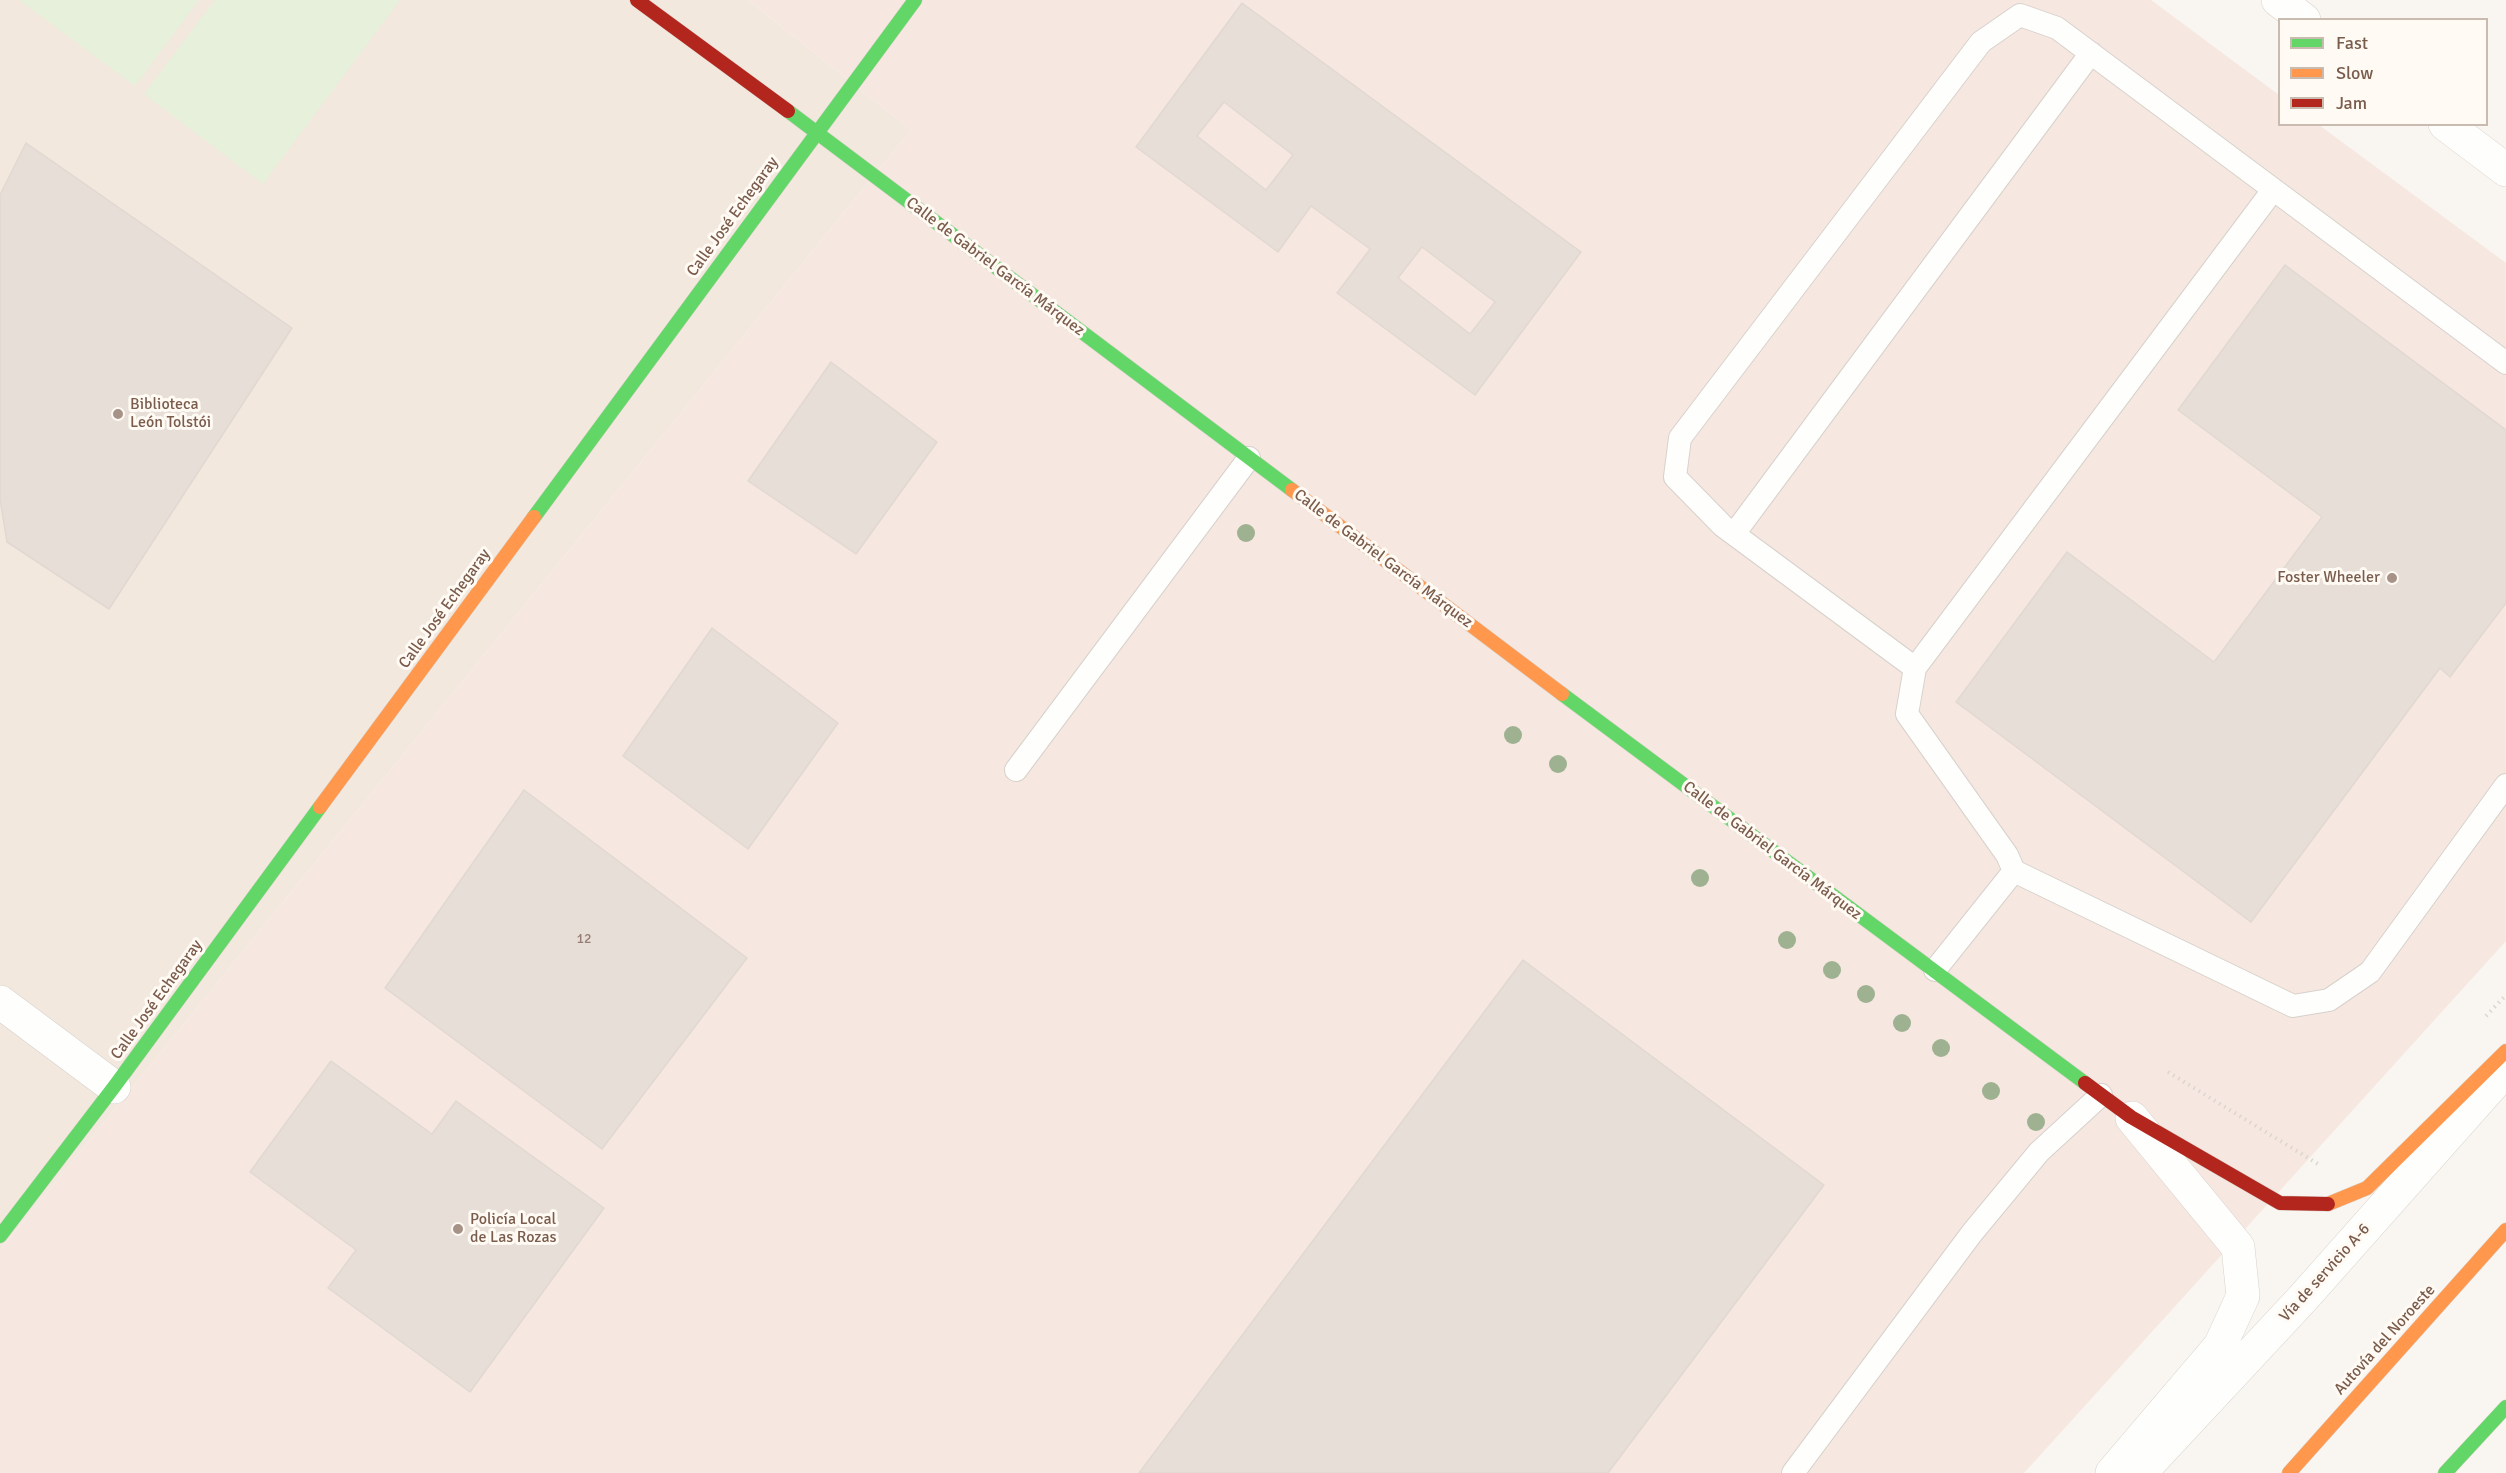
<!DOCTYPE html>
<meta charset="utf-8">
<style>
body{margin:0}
#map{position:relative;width:2506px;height:1473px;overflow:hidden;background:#f9f5f0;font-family:Signika,sans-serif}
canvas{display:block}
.legend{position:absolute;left:2278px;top:18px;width:210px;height:108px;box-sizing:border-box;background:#fffaf3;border:2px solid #cabbb1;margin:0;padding:8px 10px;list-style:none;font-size:18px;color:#7a5c4d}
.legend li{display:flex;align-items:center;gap:12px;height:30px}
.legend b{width:30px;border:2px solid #cabbb1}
</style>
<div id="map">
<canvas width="2506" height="1473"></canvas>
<ul class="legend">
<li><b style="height:8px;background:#63d668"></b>Fast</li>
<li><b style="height:8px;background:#ff974d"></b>Slow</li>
<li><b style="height:8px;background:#b3261e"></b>Jam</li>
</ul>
</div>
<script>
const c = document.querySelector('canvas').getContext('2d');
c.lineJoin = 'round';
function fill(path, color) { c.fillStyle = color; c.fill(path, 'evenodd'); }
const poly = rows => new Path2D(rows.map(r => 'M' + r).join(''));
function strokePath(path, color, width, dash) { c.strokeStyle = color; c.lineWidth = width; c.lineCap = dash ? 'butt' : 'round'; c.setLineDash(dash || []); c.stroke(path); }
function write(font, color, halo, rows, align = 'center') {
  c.font = font + ' Signika,sans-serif'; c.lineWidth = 6; c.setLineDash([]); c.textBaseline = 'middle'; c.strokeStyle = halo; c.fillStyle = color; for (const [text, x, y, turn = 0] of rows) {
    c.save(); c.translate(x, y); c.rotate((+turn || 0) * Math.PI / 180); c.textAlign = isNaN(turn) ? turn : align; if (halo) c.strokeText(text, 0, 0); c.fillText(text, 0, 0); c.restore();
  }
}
const residential = poly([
 [0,0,748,0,911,130,0,1250]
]);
const commercial = poly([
 [748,0,2151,0,2279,95,2280,124,2319,125,2506,263,2506,941,2024,1473,0,1473,0,1250,911,130]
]);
const green = poly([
 [19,0,199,0,135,86],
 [215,0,400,0,263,184,144,94]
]);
const building = poly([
 [1242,3,1581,252,1475,395,1337,293,1370,249,1311,206,1278,252,1136,147,1242,3],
 [1224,102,1293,155,1266,190,1197,136,1224,102],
 [1422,247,1495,302,1470,334,1398,278,1422,247],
 [26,143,292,328,109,609,7,542,0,499,0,195,26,143],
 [2285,265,2506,430,2506,603,2450,677,2440,668,2251,922,1956,702,2067,552,2214,662,2322,517,2178,410,2285,265],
 [831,362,937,442,856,554,748,481,831,362],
 [712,628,838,723,748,849,623,756,712,628],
 [524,790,747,958,602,1149,385,988,524,790],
 [1523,960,1824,1185,1608,1473,1139,1473,1523,960],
 [331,1061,432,1134,456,1101,604,1208,470,1392,328,1288,356,1250,250,1172,331,1061]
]);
const path = poly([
 [2486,1016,2506,995],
 [2168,1072,2318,1164]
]);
const lane = poly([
 [2506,363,2057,28,2020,15,1981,42,1680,438,1675,477,1723,526,1915,668,1907,714,2007,855,2014,871,2293,1006,2329,1000,2370,972,2506,785],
 [1734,534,2091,53],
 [1915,668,2273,190],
 [1016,770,1249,458],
 [1935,970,2014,871],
 [1793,1473,1972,1233,2039,1152,2101,1095]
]);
const street = poly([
 [2278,0,2304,20],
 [2445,124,2506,170],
 [0,1002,114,1087],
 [2112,1473,2220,1346,2243,1296,2238,1247,2132,1118],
 [2140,1473,2304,1297,2501,1075]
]);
const fast = poly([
 [788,111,1292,490],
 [534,517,915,0],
 [1562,694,2085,1083],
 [0,1236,114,1087,320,807],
 [2445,1473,2506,1407]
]);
const slow = poly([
 [1292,490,1562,694],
 [320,807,534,517],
 [2328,1204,2367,1188,2506,1051],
 [2289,1473,2506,1230]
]);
const jam = poly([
 [637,0,788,111],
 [2085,1083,2131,1117,2280,1203,2328,1204]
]);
const trees = [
 [1246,533],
 [1513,735],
 [1558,764],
 [1700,878],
 [1787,940],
 [1832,970],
 [1866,994],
 [1902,1023],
 [1941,1048],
 [1991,1091],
 [2036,1122]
];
const markers = [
 [118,414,6,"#a69286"],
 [2392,578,6,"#a69286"],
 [458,1229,6,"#a69286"]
];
const numberNames = [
 ["12",584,939]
];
const streetNames = [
 ["Calle José Echegaray",733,217,-54],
 ["Calle de Gabriel García Márquez",995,267,37],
 ["Calle de Gabriel García Márquez",1383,559,37],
 ["Calle José Echegaray",445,609,-54],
 ["Calle de Gabriel García Márquez",1772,851,37],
 ["Calle José Echegaray",157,1000,-54],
 ["Vía de servicio A-6",2325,1273,-48],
 ["Autovía del Noroeste",2385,1340,-48]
];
const poiNames = [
 ["Biblioteca",130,405],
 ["León Tolstói",130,423],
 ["Foster Wheeler",2380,578,"right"],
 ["Policía Local",470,1220],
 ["de Las Rozas",470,1238]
];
fill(residential, '#f2e8de');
fill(commercial, '#f6e8e1');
fill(green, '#e7f0db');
fill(building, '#e6ded7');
strokePath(building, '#e2d8d2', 1.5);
strokePath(lane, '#d7d1cb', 24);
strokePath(street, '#d7d1cb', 34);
strokePath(fast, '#d9d2cb', 15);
strokePath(slow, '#d9d2cb', 15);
strokePath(jam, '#d9d2cb', 15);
strokePath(path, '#dcd5d0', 4, [1.5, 4.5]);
strokePath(lane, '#fefefd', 22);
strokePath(street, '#fefefd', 33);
strokePath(fast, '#63d668', 14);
strokePath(slow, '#ff974d', 14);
strokePath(jam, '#b3261e', 14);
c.fillStyle = '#9eb190';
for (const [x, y] of trees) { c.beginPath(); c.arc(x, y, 9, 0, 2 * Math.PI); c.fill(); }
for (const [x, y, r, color] of markers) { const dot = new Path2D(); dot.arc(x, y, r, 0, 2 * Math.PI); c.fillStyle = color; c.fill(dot); strokePath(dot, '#fffaf3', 2); }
write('14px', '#977e72', null, numberNames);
write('16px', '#7a5c4d', '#fffaf3', streetNames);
write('16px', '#7a5c4d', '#fffaf3', poiNames, 'left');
</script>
